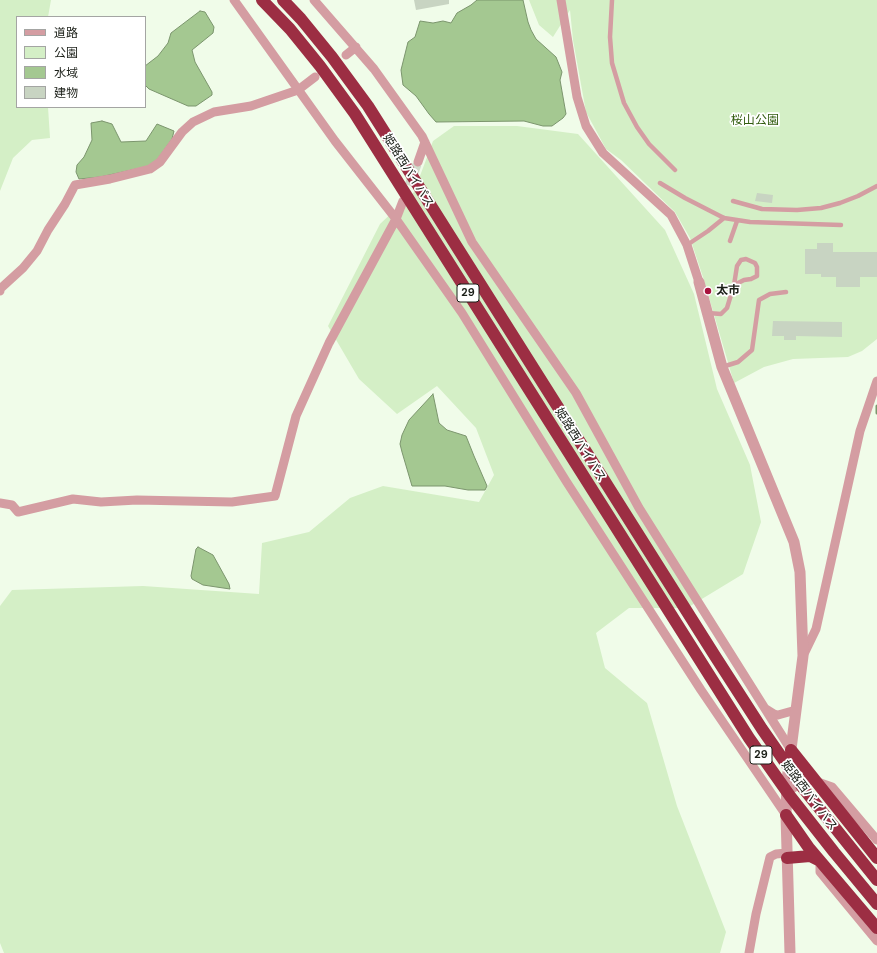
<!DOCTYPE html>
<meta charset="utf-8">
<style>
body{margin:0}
#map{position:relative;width:877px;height:953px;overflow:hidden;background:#f0fce9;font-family:"DM Sans","Noto Sans JP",sans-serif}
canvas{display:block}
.legend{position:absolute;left:16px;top:16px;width:130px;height:92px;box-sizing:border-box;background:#fff;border:1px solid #a4a5a3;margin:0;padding:5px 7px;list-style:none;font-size:12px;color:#1b1f18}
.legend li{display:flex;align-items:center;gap:8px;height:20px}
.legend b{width:20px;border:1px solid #a4a5a3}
</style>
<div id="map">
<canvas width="877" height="953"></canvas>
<ul class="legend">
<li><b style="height:5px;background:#d49da2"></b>道路</li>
<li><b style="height:11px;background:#d4efc6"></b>公園</li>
<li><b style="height:11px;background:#a4c891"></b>水域</li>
<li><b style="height:11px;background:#c8d4c2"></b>建物</li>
</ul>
</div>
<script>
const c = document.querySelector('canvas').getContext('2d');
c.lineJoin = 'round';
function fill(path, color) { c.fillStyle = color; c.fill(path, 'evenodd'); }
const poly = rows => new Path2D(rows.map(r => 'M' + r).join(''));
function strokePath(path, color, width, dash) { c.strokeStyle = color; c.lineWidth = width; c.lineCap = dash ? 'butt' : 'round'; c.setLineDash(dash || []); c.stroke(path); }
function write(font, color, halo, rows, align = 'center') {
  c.font = font + ' "DM Sans","Noto Sans JP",sans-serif'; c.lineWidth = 3.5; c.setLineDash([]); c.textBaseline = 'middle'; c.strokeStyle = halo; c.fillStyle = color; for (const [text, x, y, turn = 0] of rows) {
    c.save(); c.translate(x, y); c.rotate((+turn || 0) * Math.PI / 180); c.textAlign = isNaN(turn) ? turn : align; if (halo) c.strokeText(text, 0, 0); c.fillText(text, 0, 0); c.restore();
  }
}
const green = poly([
 [0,0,51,0,48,17,17,17,17,107,48,107,50,138,32,140,13,158,0,191],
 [529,0,877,0,877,339,862,351,848,357,793,359,764,367,734,383,703,277,690,238,675,212,621,160,606,149,586,112,573,40,570,10,553,37,539,25],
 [454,126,517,126,578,134,665,230,694,294,717,389,750,465,761,522,743,574,687,608,629,608,596,633,605,668,647,703,677,806,726,932,720,953,4,953,0,943,0,606,12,590,143,586,259,594,262,543,309,532,350,498,383,486,479,502,494,475,476,428,437,386,397,414,359,379,328,326,380,224,414,192,433,141]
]);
const water = poly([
 [477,0,523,0,528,22,531,30,536,39,556,57,562,72,560,80,566,114,563,118,552,126,543,126,524,121,436,122,429,114,416,96,403,85,401,70,408,42,415,37,420,21,433,23,443,21,451,23,457,13,471,5,477,0],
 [200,11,205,12,214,27,213,33,192,50,195,62,212,92,212,95,196,106,188,106,149,89,145,85,145,66,158,56,168,43,171,33,200,11],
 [102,121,112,124,121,142,146,141,157,124,174,131,172,139,157,160,150,166,100,177,79,179,76,172,77,165,84,157,92,140,91,123,102,121],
 [433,394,439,423,447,430,466,436,474,456,487,486,485,490,468,490,445,486,412,486,402,452,400,444,402,435,409,420,433,394],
 [198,547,213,555,229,584,230,589,203,585,192,579,191,576,196,549,198,547]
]);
const stream = poly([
 [877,406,877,413]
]);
const building = poly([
 [414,0,449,0,449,4,416,10],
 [757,193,773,195,772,203,755,201],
 [817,243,833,243,833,252,877,252,877,277,860,277,860,287,836,287,836,277,821,277,821,274,805,274,805,249,817,249],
 [773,321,842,322,842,337,796,336,796,340,784,340,784,336,772,336]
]);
const minorTunnel = poly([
 [404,198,418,162]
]);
const service = poly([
 [612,0,610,37,612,63,624,103,637,127,649,144,675,170],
 [660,183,685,198,724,218,750,222,841,225],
 [733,201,762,209,797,210,821,208,840,203,858,196,877,186],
 [730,241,737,221],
 [687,245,708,231,724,218],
 [708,313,721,314,727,308,734,285,744,280,751,279,757,276,757,267,755,263,746,259,741,260,737,266,734,285],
 [722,367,738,362,752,350,759,300,770,294,786,292]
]);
const minor = poly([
 [234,0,335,141,396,219,462,313,566,481,701,690,786,815],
 [314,0,374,69,422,136,472,242,576,393,639,508,791,750],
 [561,0,577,97,586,126,603,153,671,215,687,245,699,282],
 [346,55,356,47],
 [418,162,425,142],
 [0,291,0,289,23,268,37,251,48,230,65,204,75,185,110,179,150,169,160,162,182,132,193,122,214,112,251,106,298,90,315,77],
 [0,503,12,505,18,512,73,499,101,502,137,500,232,502,275,496,296,416,329,343,396,219,403,201],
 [803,656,816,629,860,431,877,381],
 [766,709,774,714,778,715,796,710],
 [787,792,806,780,815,781,832,787,877,840],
 [820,861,820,872,877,941],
 [749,953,756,914,770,857,776,854,787,853]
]);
const tertiary = poly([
 [699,282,722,367,794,542,800,572,803,656,787,780,786,815,790,953]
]);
const motorway = poly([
 [262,0,290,29,320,66,355,114,749,738,790,796,834,852,877,904],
 [283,0,301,19,332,57,368,106,715,656,762,729,803,788,877,880],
 [791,750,877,858],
 [786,815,809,848,877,928],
 [787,858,810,856,820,861]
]);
const markers = [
 [708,291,4,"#a9123d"]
];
const shields = [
 [468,293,22],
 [761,755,22]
];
const shieldNames = [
 ["29",468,293],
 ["29",761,755]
];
const parkNames = [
 ["桜山公園",755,121]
];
const streetNames = [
 ["姫路西バイパス",408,171,58],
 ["姫路西バイパス",580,445,58],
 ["姫路西バイパス",809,796,53]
];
const poiNames = [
 ["太市",716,291]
];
fill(green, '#d4efc6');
fill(water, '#a4c891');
strokePath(water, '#7b956d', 1);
strokePath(stream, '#7b956d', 3);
fill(building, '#c8d4c2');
strokePath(minorTunnel, '#d0dbca', 9, [9, 4.5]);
strokePath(service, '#d49da2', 4.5);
strokePath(minor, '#d49da2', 9);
strokePath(tertiary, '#d49da2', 11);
strokePath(motorway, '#9c2e43', 12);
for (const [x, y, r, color] of markers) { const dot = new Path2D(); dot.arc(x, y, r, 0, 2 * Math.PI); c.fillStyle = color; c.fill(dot); strokePath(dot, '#fff', 1.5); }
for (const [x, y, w] of shields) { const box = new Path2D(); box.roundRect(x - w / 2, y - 9, w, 18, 3); c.fillStyle = '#fff'; c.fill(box); strokePath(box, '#1b1f18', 1); }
write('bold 11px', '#1b1f18', null, shieldNames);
write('12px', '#305b0d', '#fff', parkNames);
write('12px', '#1b1f18', '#fff', streetNames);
write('bold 12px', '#1b1f18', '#fff', poiNames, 'left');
</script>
